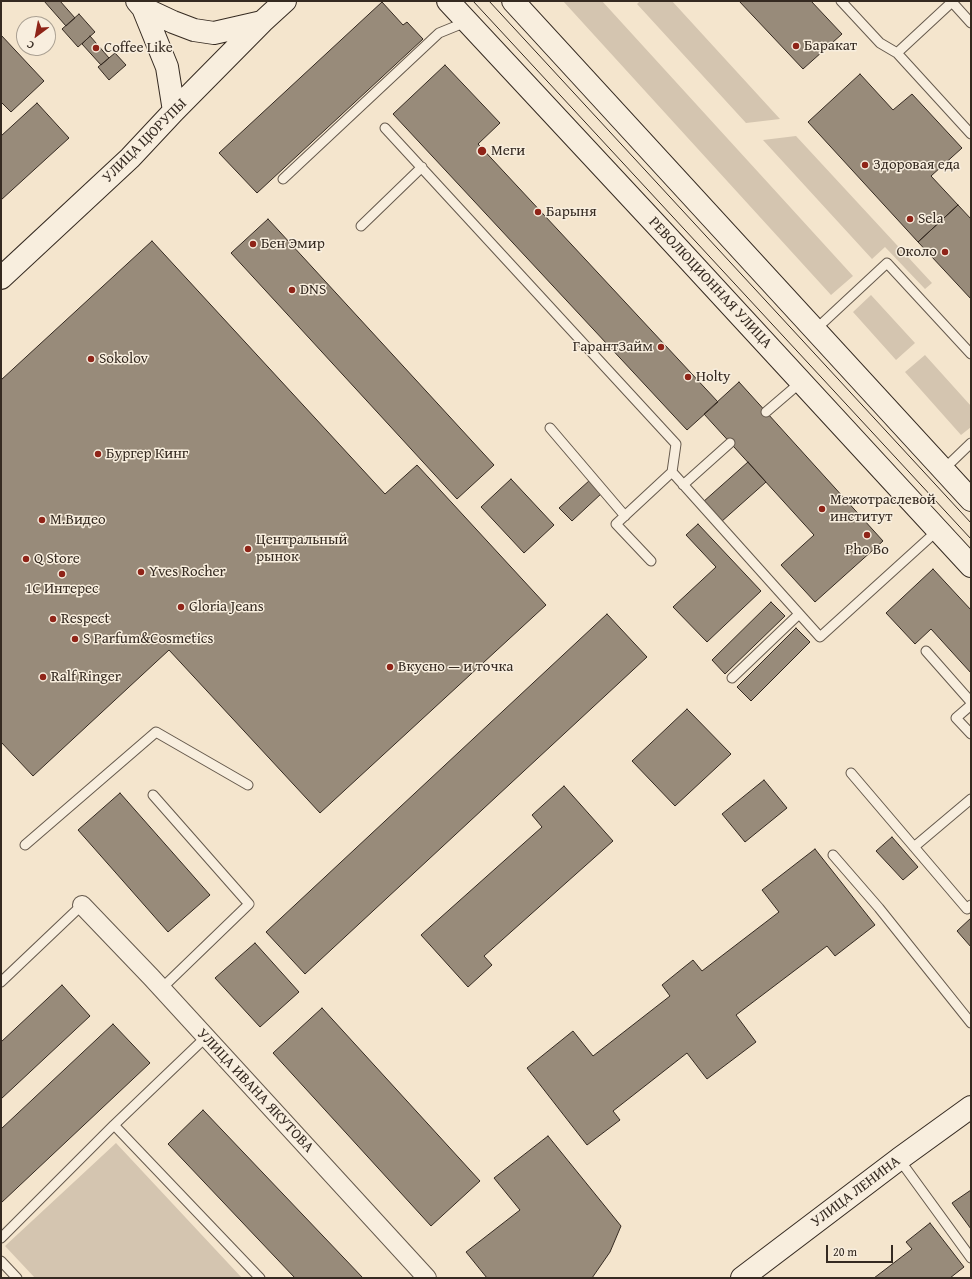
<!DOCTYPE html>
<meta charset="utf-8">
<style>
body{margin:0}
#map{position:relative;width:972px;height:1279px;overflow:hidden;background:#f4e5cd;font-family:"Gentium Book Plus",serif}
canvas{display:block}
.frame{position:absolute;inset:0;border:2px solid #352a21;pointer-events:none}
.north{position:absolute;left:16px;top:16px;width:40px;height:40px;box-sizing:border-box;background:#f8eede;border:1px solid #aaa092;border-radius:50%;rotate:212deg;font-size:11px;font-weight:700;line-height:16px;text-align:center;color:#352a21}
.north::after{content:'';display:block;margin:auto;width:14px;height:18px;background:#8f2418;clip-path:polygon(50% 0,100% 100%,50% 72%,0 100%)}
.scale{position:absolute;left:826px;top:1245px;width:67px;height:18px;box-sizing:border-box;border:2px solid #352a21;border-top:0;padding-left:5px;font-size:12px;line-height:14px;white-space:nowrap;color:#352a21;-webkit-text-stroke:3px #f8eede;paint-order:stroke}
</style>
<div id="map">
<canvas width="972" height="1279"></canvas>
<div class="frame"></div>
<div class="north">С</div>
<div class="scale">20 m</div>
</div>
<script>
const c = document.querySelector('canvas').getContext('2d');
c.lineJoin = 'round';
function fill(path, color) { c.fillStyle = color; c.fill(path, 'evenodd'); }
const poly = rows => new Path2D(rows.map(r => 'M' + r).join(''));
function strokePath(path, color, width, dash) { c.strokeStyle = color; c.lineWidth = width; c.lineCap = dash ? 'butt' : 'round'; c.setLineDash(dash || []); c.stroke(path); }
function write(font, color, halo, rows, align = 'center') {
  c.font = font + ' "Gentium Book Plus",serif'; c.lineWidth = 3; c.setLineDash([]); c.textBaseline = 'middle'; c.strokeStyle = halo; c.fillStyle = color; for (const [text, x, y, turn = 0] of rows) {
    c.save(); c.translate(x, y); c.rotate((+turn || 0) * Math.PI / 180); c.textAlign = isNaN(turn) ? turn : align; if (halo) c.strokeText(text, 0, 0); c.fillText(text, 0, 0); c.restore();
  }
}
const green = poly([
 [563,1,602,1,853,276,831,295],
 [640,1,672,1,780,119,746,123,637,4],
 [796,136,932,283,925,289,885,247,872,259,763,140],
 [871,295,915,343,896,360,853,312],
 [925,355,971,406,971,427,961,435,905,372],
 [116,1143,242,1278,35,1278,5,1246]
]);
const building = poly([
 [44,1,60,1,75,18,66,26,44,1],
 [739,1,811,1,842,34,803,69,739,1],
 [382,2,403,25,407,22,423,39,257,193,219,153,382,2],
 [79,14,95,32,78,47,62,29,79,14],
 [1,35,44,81,11,112,1,102,1,35],
 [90,36,109,58,101,65,82,44,90,36],
 [115,53,126,65,109,80,98,67,115,53],
 [445,65,500,123,478,144,718,402,687,430,393,114,445,65],
 [860,74,893,110,912,94,962,148,931,176,958,205,918,242,808,122,860,74],
 [37,103,69,138,1,200,1,136,37,103],
 [958,205,971,219,971,299,918,242,958,205],
 [268,219,494,465,457,499,231,253,268,219],
 [152,241,385,494,417,465,546,605,320,813,169,650,33,776,1,742,1,380,152,241],
 [739,382,883,541,815,602,781,565,814,535,704,414,739,382],
 [748,462,766,482,721,522,703,502,748,462],
 [511,479,554,525,524,553,481,507,511,479],
 [590,480,602,493,572,521,559,508,590,480],
 [698,524,761,591,707,642,673,607,716,567,686,535,698,524],
 [933,569,971,610,971,673,931,629,915,644,886,613,933,569],
 [771,602,785,616,725,674,712,660,771,602],
 [607,614,647,657,305,974,266,932,607,614],
 [796,628,810,642,751,701,737,687,796,628],
 [687,709,731,754,675,806,632,761,687,709],
 [764,780,787,808,745,842,722,814,764,780],
 [564,786,613,841,484,956,492,965,468,987,421,935,542,827,532,815,564,786],
 [120,793,210,895,168,932,78,830,120,793],
 [892,837,918,867,903,880,876,851,892,837],
 [815,849,875,925,835,956,827,946,736,1015,756,1042,707,1079,687,1053,613,1111,620,1120,587,1145,527,1068,573,1031,593,1056,670,996,662,985,693,960,702,971,779,912,762,890,815,849],
 [971,918,971,947,957,931,971,918],
 [255,943,299,992,260,1027,215,978,255,943],
 [62,985,90,1016,1,1099,1,1042,62,985],
 [322,1008,480,1181,431,1226,273,1053,322,1008],
 [113,1024,150,1063,1,1203,1,1129,113,1024],
 [203,1110,363,1278,295,1278,168,1144,203,1110],
 [548,1136,621,1226,610,1252,592,1278,487,1278,466,1252,520,1210,494,1178,548,1136],
 [971,1190,971,1229,952,1203,971,1190],
 [930,1223,964,1267,950,1278,874,1278,912,1249,906,1242,930,1223]
]);
const lane = poly([
 [841,1,880,43,897,53,971,134],
 [897,53,952,2,971,23],
 [385,128,676,444,672,472,820,637,938,530],
 [283,179,439,33,466,22],
 [361,226,422,167],
 [815,330,887,263,971,354],
 [766,412,801,382],
 [550,428,625,516],
 [943,470,971,443],
 [683,485,730,443],
 [651,561,616,524,672,472],
 [926,651,971,702],
 [732,678,799,614],
 [971,705,956,718,971,734],
 [851,773,967,909,971,905],
 [153,795,249,904,161,989],
 [25,845,156,732,248,785],
 [914,847,971,799],
 [833,855,879,908,971,1023],
 [1,982,82,905],
 [114,1125,260,1278],
 [899,1159,971,1258],
 [1,1238,114,1125,206,1037],
 [1,1261,17,1278]
]);
const street = poly([
 [82,905,151,977,427,1278]
]);
const secondary = poly([
 [137,1,143,8,173,22,194,30,214,33,262,22,263,21],
 [448,1,664,233,971,566],
 [513,1,971,500],
 [143,8,167,67,174,111],
 [1,278,130,158,174,111,262,22,285,1],
 [742,1278,899,1159,971,1107]
]);
const tram = poly([
 [473,1,971,539],
 [489,1,971,523]
]);
const markers = [
 [796,46,4,"#8f2418"],
 [96,48,4,"#8f2418"],
 [482,151,5,"#8f2418"],
 [865,165,4,"#8f2418"],
 [538,212,4,"#8f2418"],
 [910,219,4,"#8f2418"],
 [253,244,4,"#8f2418"],
 [945,252,4,"#8f2418"],
 [292,290,4,"#8f2418"],
 [661,347,4,"#8f2418"],
 [91,359,4,"#8f2418"],
 [688,377,4,"#8f2418"],
 [98,454,4,"#8f2418"],
 [822,509,4,"#8f2418"],
 [42,520,4,"#8f2418"],
 [867,535,4,"#8f2418"],
 [248,549,4,"#8f2418"],
 [26,559,4,"#8f2418"],
 [141,572,4,"#8f2418"],
 [62,574,4,"#8f2418"],
 [181,607,4,"#8f2418"],
 [53,619,4,"#8f2418"],
 [75,639,4,"#8f2418"],
 [390,667,4,"#8f2418"],
 [43,677,4,"#8f2418"]
];
const poiNames = [
 ["Баракат",804,46],
 ["Coffee Like",104,48],
 ["Меги",491,151],
 ["Здоровая еда",873,165],
 ["Барыня",546,212],
 ["Sela",918,219],
 ["Бен Эмир",261,244],
 ["Около",937,252,"right"],
 ["DNS",300,290],
 ["ГарантЗайм",653,347,"right"],
 ["Sokolov",99,359],
 ["Holty",696,377],
 ["Бургер Кинг",106,454],
 ["Межотраслевой",830,500],
 ["институт",830,517],
 ["М.Видео",50,520],
 ["Центральный",256,540],
 ["рынок",256,557],
 ["Pho Bo",867,550,"center"],
 ["Q Store",34,559],
 ["Yves Rocher",149,572],
 ["1С Интерес",62,589,"center"],
 ["Gloria Jeans",189,607],
 ["Respect",61,619],
 ["S Parfum&Cosmetics",83,639],
 ["Вкусно — и точка",398,667],
 ["Ralf Ringer",51,677]
];
const streetNames = [
 ["УЛИЦА ЦЮРУПЫ",145,141,-45],
 ["РЕВОЛЮЦИОННАЯ УЛИЦА",710,283,47],
 ["УЛИЦА ИВАНА ЯКУТОВА",255,1091,47],
 ["УЛИЦА ЛЕНИНА",856,1192,-37]
];
fill(green, '#d4c5b0');
fill(building, '#988b7a');
strokePath(building, '#352a21', 1);
strokePath(lane, '#65594c', 11);
strokePath(street, '#65594c', 20);
strokePath(secondary, '#352a21', 24);
strokePath(lane, '#f8eede', 9);
strokePath(street, '#f8eede', 18);
strokePath(secondary, '#f8eede', 22);
strokePath(tram, '#352a21', 1);
for (const [x, y, r, color] of markers) { const dot = new Path2D(); dot.arc(x, y, r, 0, 2 * Math.PI); c.fillStyle = color; c.fill(dot); strokePath(dot, '#f8eede', 1.5); }
write('15px', '#352a21', '#f8eede', poiNames, 'left');
write('15px', '#352a21', '#f8eede', streetNames);
</script>
